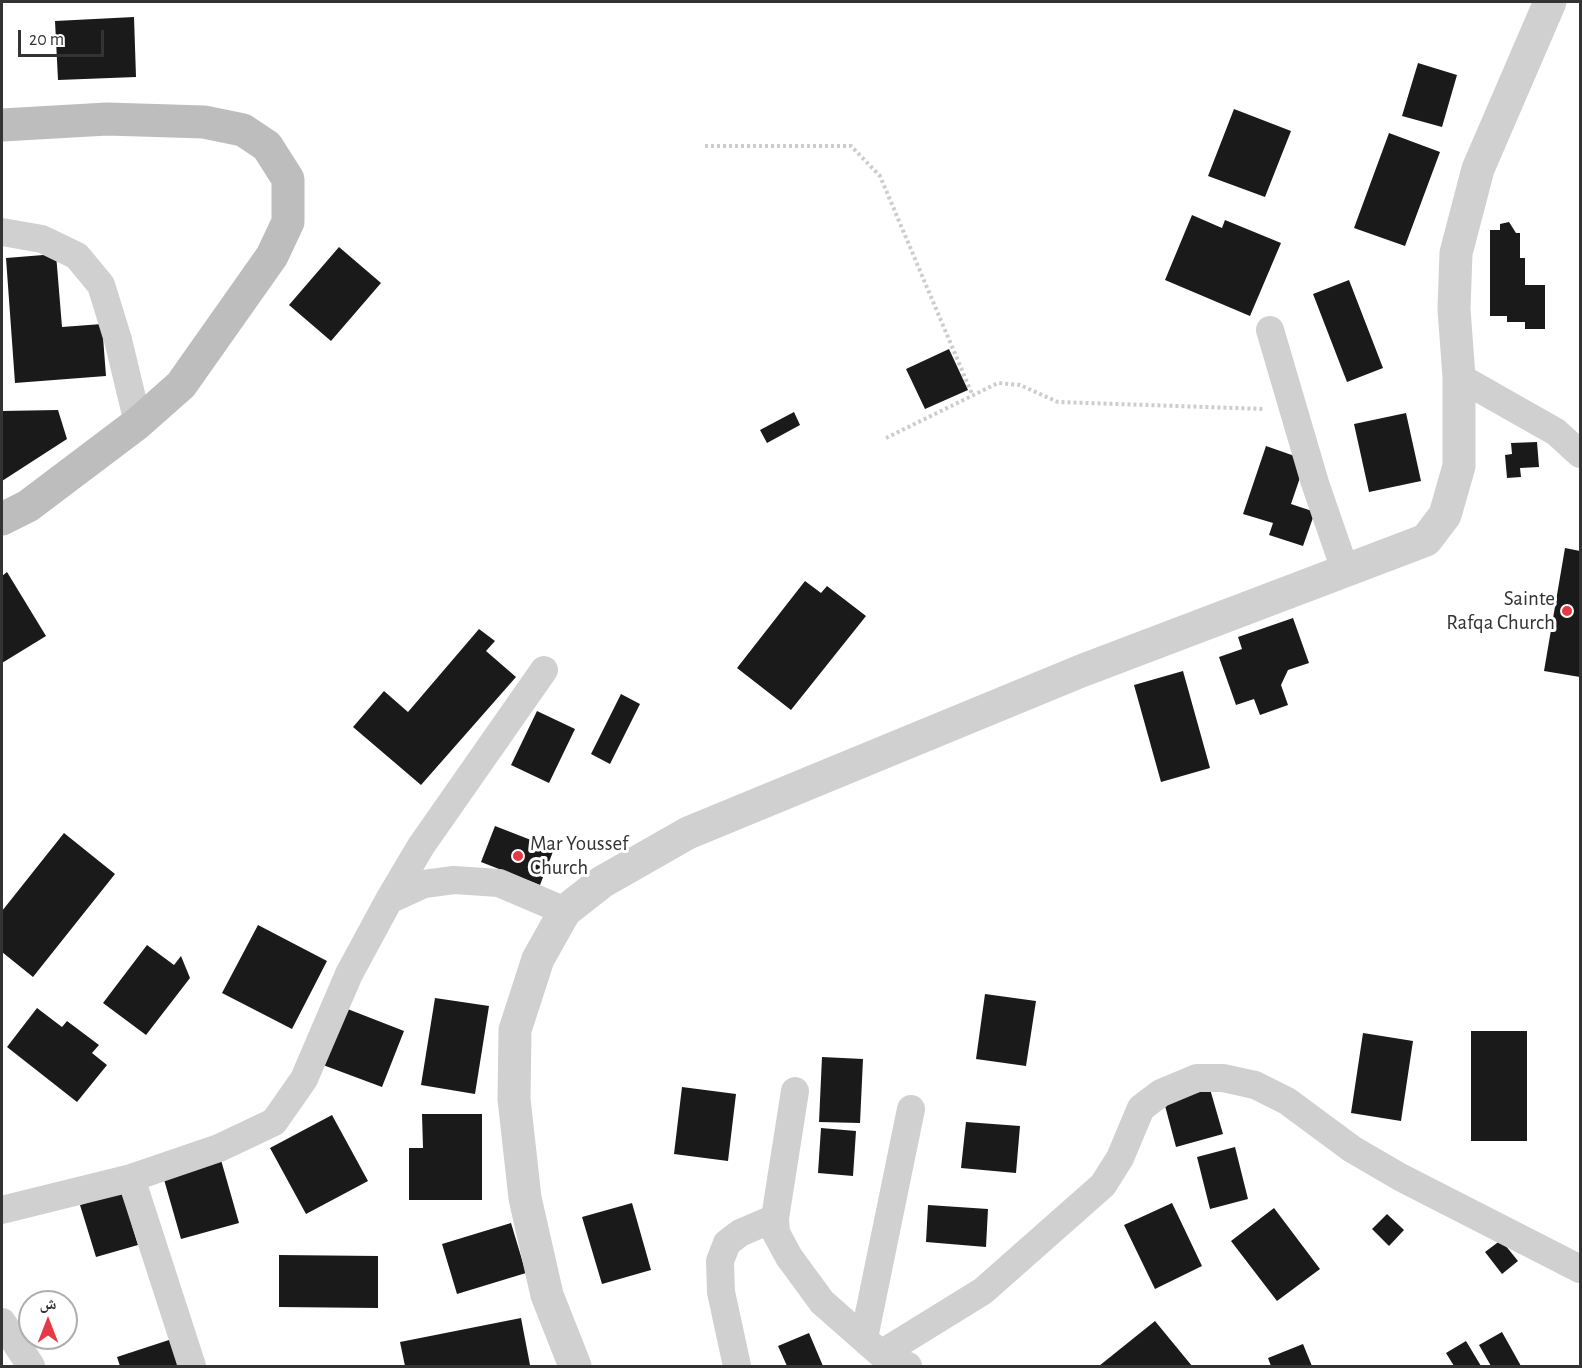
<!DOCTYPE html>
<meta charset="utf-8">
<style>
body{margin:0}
#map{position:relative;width:1582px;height:1368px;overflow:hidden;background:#fff;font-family:"Alegreya Sans","Noto Naskh Arabic",sans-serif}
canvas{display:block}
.frame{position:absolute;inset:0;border:3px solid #333;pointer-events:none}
.north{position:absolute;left:18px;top:1290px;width:60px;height:60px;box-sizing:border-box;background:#fff;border:2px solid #adadad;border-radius:50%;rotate:0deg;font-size:16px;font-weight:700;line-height:24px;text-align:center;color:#333}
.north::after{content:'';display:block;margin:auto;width:21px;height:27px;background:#e63946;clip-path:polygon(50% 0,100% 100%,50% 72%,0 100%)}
.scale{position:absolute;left:18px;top:30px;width:86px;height:27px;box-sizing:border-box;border:3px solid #333;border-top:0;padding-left:8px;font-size:18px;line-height:21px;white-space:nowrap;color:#333;-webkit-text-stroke:4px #fff;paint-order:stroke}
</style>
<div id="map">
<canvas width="1582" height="1368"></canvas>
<div class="frame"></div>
<div class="north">ش</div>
<div class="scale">20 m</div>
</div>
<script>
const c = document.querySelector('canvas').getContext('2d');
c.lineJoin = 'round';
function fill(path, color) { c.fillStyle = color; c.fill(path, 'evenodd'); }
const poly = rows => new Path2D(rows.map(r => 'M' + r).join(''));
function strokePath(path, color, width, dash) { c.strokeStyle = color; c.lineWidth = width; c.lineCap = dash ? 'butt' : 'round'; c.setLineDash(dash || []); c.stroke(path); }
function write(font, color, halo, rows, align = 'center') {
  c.font = font + ' "Alegreya Sans",sans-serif'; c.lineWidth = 6; c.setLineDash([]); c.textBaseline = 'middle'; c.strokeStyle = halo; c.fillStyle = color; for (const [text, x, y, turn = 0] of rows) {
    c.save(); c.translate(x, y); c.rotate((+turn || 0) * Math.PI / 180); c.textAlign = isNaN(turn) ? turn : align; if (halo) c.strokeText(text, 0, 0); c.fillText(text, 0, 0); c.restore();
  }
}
const building = poly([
 [134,17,136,77,58,80,55,21],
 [1418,63,1457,75,1442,127,1402,116],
 [1234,109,1291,131,1265,197,1208,176],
 [1389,133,1440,152,1405,246,1354,228],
 [1192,215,1222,228,1225,220,1281,243,1250,316,1165,280],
 [1509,222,1516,233,1520,233,1520,258,1525,258,1525,285,1545,285,1545,329,1525,329,1525,322,1507,322,1507,316,1490,316,1490,230,1500,230,1500,224],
 [339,247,381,283,331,341,289,305],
 [56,254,62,327,102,324,106,376,15,383,6,258],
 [1349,280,1383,368,1347,382,1313,294],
 [949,349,968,390,925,409,906,369],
 [58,410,67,439,2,481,2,411],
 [794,412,800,425,767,443,760,430],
 [1406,413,1421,481,1369,492,1354,424],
 [1537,442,1539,467,1520,468,1521,477,1507,478,1505,455,1512,454,1511,443],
 [1266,446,1306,460,1291,504,1315,512,1303,546,1269,535,1273,523,1243,514],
 [1565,548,1580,551,1580,677,1544,671],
 [7,572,46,636,2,663,2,576],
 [805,581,821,593,827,586,866,616,791,710,737,668],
 [1293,618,1309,663,1288,670,1281,685,1288,705,1260,715,1254,699,1236,705,1219,657,1242,649,1238,637],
 [479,629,495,641,486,651,516,677,421,785,353,727,384,691,408,712],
 [1183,671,1210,768,1161,782,1134,685],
 [621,694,640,704,610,764,591,754],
 [537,711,575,729,549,783,511,765],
 [495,826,554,849,540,885,481,862],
 [64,833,115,874,33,977,2,952,2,911],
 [258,925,327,961,292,1029,222,993],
 [147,945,174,965,181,956,190,978,146,1035,103,1003],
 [985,994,1036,1001,1026,1066,976,1059],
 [435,998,489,1006,475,1094,421,1085],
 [37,1008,62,1027,67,1021,99,1045,92,1053,107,1065,77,1102,7,1047],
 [345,1008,404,1031,382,1087,323,1065],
 [1471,1031,1527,1031,1527,1141,1471,1141],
 [1363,1033,1413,1041,1401,1121,1351,1113],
 [822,1057,863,1059,860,1123,819,1122],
 [682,1087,736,1094,728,1161,674,1154],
 [1210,1089,1223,1134,1176,1147,1164,1102],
 [422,1114,482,1114,482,1200,409,1200,409,1148,423,1148],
 [332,1115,368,1181,306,1214,270,1148],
 [966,1122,1020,1126,1016,1173,961,1168],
 [821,1128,856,1131,853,1176,818,1173],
 [1235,1147,1248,1199,1210,1209,1197,1157],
 [221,1160,239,1223,181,1239,163,1176],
 [122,1192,138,1245,96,1257,80,1205],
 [632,1203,651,1270,602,1284,582,1217],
 [1172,1203,1202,1266,1155,1289,1124,1225],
 [928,1205,988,1209,986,1247,926,1242],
 [1274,1208,1320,1269,1277,1301,1231,1241],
 [1387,1214,1404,1230,1389,1246,1372,1229],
 [511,1223,526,1273,457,1294,442,1244],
 [1501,1240,1518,1261,1502,1274,1485,1252],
 [279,1255,378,1256,378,1308,279,1307],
 [521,1318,530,1365,405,1366,400,1342],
 [1155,1321,1192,1366,1099,1366],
 [1502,1332,1521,1366,1491,1366,1479,1345],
 [809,1333,823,1366,787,1366,778,1346],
 [172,1339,181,1366,120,1366,117,1357],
 [1466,1341,1481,1366,1454,1366,1446,1353],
 [1303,1344,1312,1366,1271,1366,1268,1358]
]);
const path = poly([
 [705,146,851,146,880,176,972,394],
 [886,438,998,383,1020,385,1058,402,1265,409]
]);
const minor = poly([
 [2,232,42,239,77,256,101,285,118,340,138,423],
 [1270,330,1315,483,1345,570],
 [1459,377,1556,432,1580,454],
 [389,900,421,846,544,670],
 [131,1178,192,1366],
 [2,1210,131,1178,219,1148,274,1122,304,1079,349,974,389,900,424,884,454,880,499,883,565,911],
 [775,1218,795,1091],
 [2,1322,31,1366],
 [864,1338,911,1109],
 [881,1354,983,1291,1103,1185,1120,1158,1141,1108,1161,1093,1197,1078,1223,1078,1255,1085,1287,1101,1352,1149,1400,1177,1580,1269],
 [737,1366,721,1292,720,1261,727,1243,740,1233,775,1218,776,1233,789,1257,822,1302,881,1354,908,1366]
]);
const tertiary = poly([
 [575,1366,547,1295,525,1198,514,1099,515,1030,538,959,565,911,602,882,688,833,1081,671,1426,540,1445,515,1459,466,1459,377,1454,309,1456,253,1478,169,1550,2]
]);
const secondary = poly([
 [2,125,107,119,204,122,243,130,267,146,288,179,288,222,272,256,181,385,138,423,28,506,2,519]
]);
const markers = [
 [1567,611,6,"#e63946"],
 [518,856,6,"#e63946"]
];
const poiNames = [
 ["Sainte",1555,599],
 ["Rafqa Church",1555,623],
 ["Mar Youssef",530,844,"left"],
 ["Church",530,868,"left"]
];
fill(building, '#1a1a1a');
strokePath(path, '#cdcdcd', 4, [3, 3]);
strokePath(minor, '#d0d0d0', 28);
strokePath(tertiary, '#d0d0d0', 33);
strokePath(secondary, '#bdbdbd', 33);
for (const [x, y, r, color] of markers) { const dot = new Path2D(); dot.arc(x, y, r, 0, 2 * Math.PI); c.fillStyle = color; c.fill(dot); strokePath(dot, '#fff', 2); }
write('21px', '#333', '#fff', poiNames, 'right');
</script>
